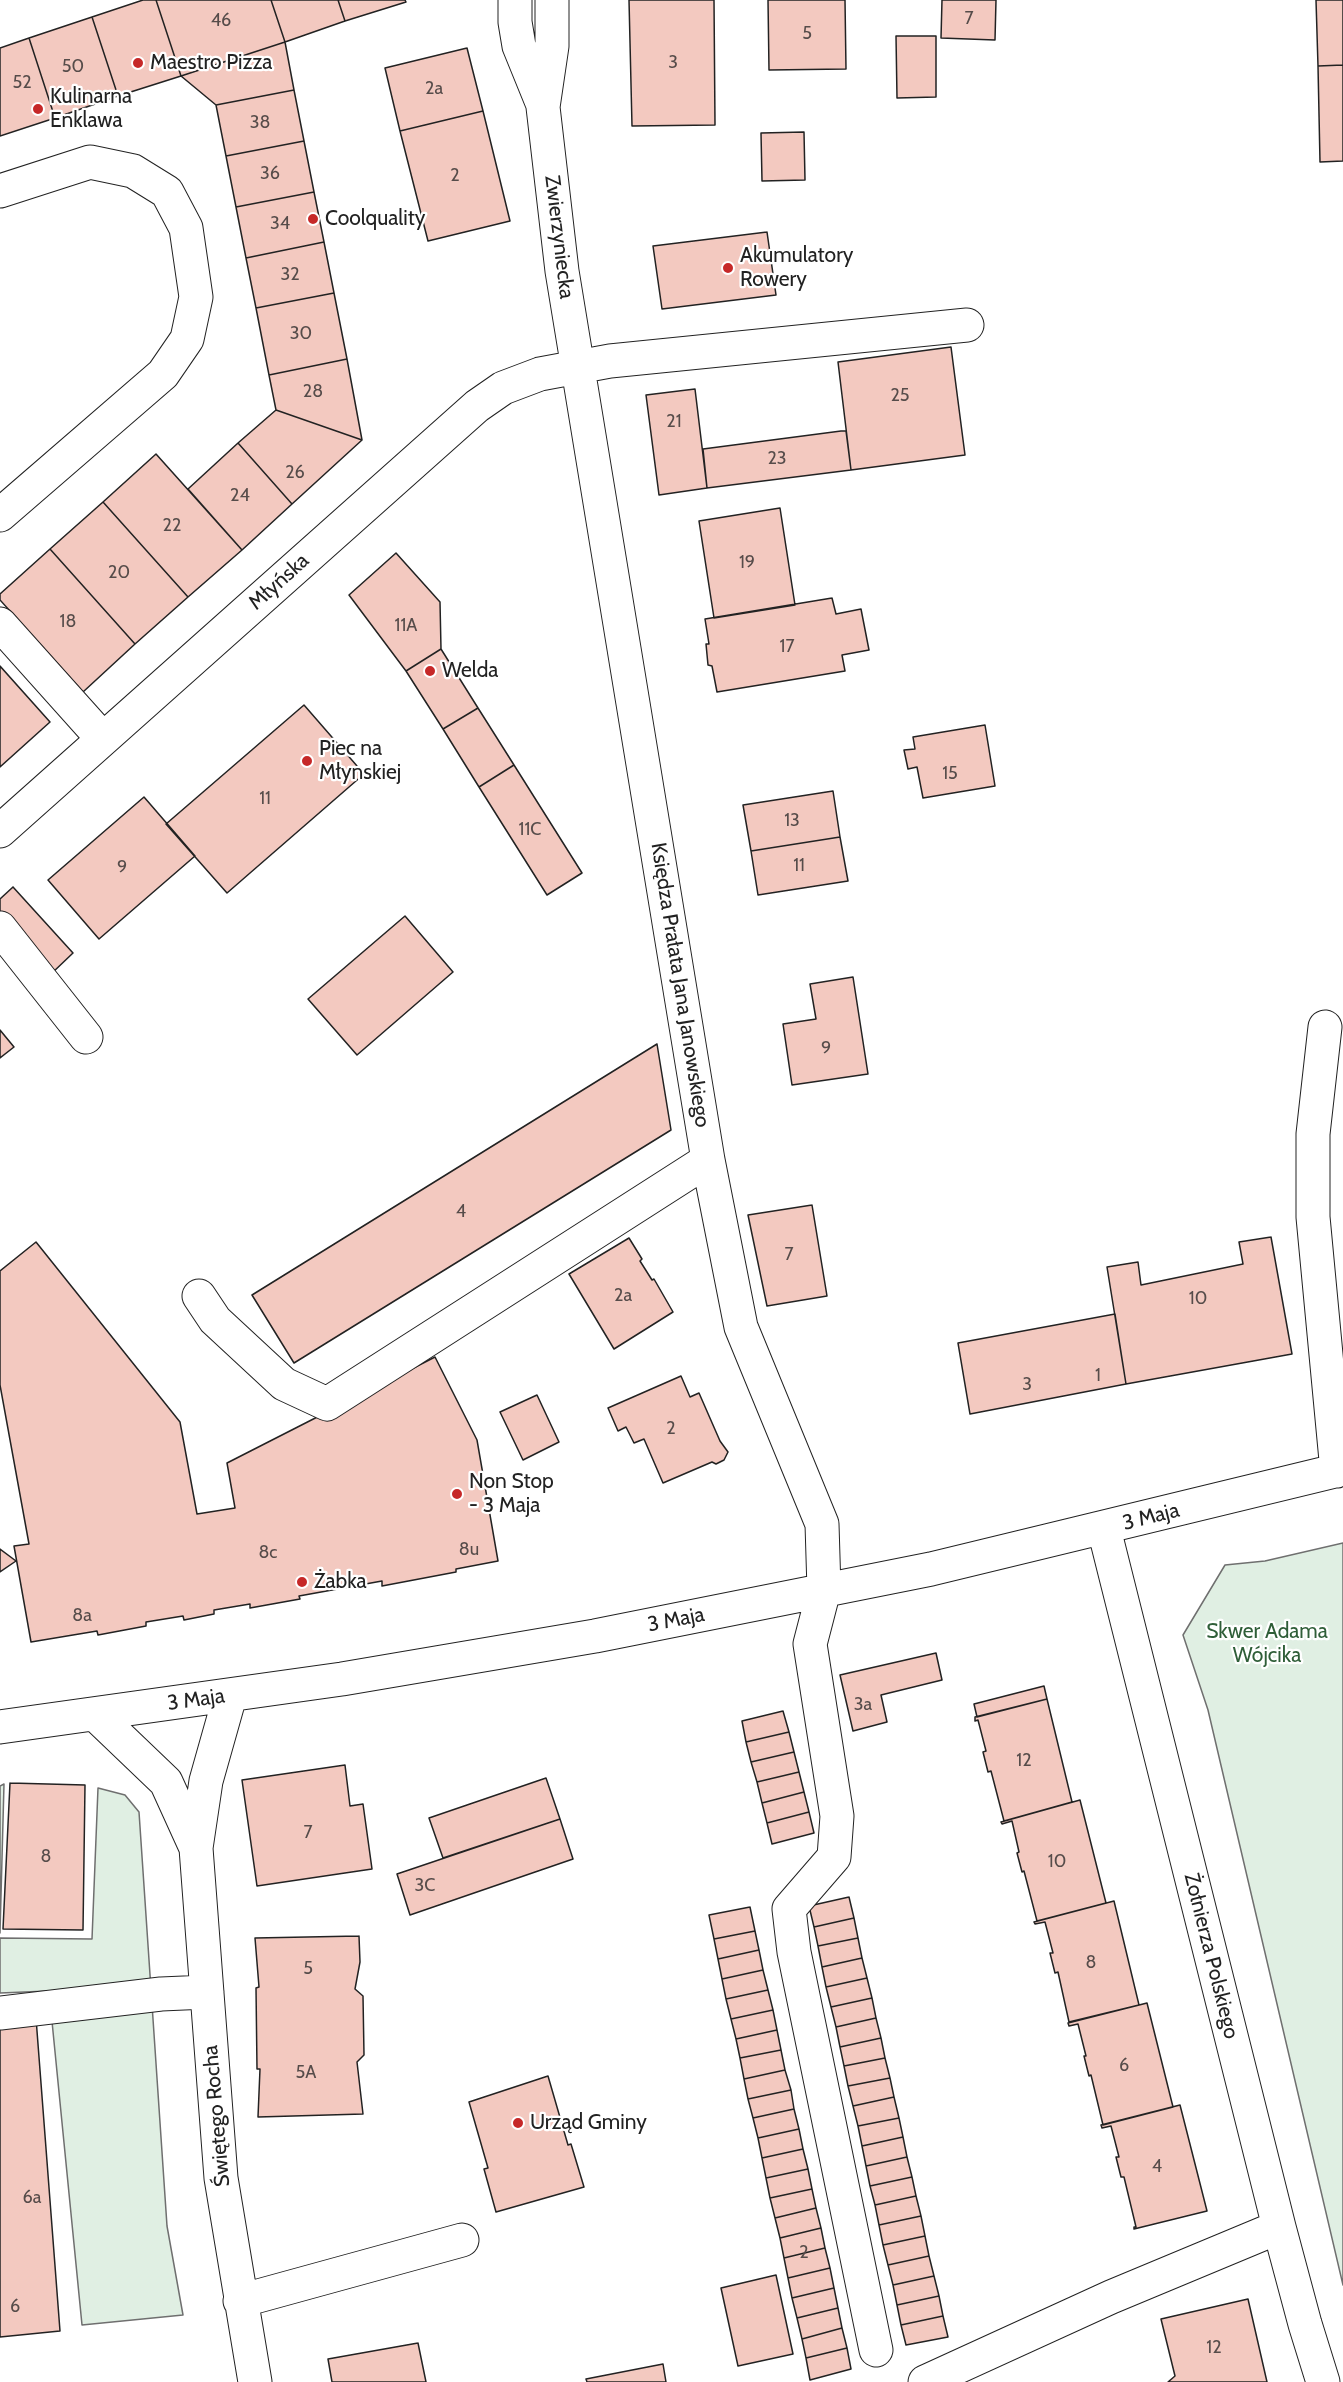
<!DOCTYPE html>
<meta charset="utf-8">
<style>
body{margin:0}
canvas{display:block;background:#fff}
</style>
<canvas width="1343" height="2382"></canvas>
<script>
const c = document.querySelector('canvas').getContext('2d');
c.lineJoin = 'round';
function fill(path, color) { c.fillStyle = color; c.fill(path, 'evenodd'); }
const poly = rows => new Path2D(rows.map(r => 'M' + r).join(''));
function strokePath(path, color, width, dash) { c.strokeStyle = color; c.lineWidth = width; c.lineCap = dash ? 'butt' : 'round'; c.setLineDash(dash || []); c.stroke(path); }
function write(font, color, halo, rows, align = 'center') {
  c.font = font + ' Cabin,sans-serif'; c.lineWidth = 4.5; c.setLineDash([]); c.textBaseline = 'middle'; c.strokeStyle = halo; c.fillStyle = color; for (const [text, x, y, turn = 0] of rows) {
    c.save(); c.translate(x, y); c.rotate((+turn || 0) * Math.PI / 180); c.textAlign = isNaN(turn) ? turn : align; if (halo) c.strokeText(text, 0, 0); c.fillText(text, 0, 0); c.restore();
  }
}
const green = poly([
 [1343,1543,1343,2285,1208,1710,1183,1635,1225,1565,1265,1561,1343,1543],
 [4,1784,0,1933,0,1786,4,1784],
 [98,1788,125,1795,139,1812,167,2226,183,2315,82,2325,49,1991,0,1993,0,1938,92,1939,98,1788]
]);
const building = poly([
 [143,0,156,0,181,76,118,96,92,17,143,0],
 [156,0,271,0,285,42,181,76,156,0],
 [271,0,338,0,345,21,285,42,271,0],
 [338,0,405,0,406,2,345,21,338,0],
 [629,0,714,0,715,125,632,126,629,0],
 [768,0,845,0,846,69,769,70,768,0],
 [942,0,996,0,995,40,941,38,942,0],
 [1316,0,1343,0,1343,65,1318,66,1316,0],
 [92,17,118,96,55,118,29,38,92,17],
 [896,36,936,36,936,97,897,98,896,36],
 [29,38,55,118,0,136,0,48,29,38],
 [285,42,294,90,216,105,181,76,285,42],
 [467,48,483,111,400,131,385,68,467,48],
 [1343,65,1343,161,1320,162,1318,66,1343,65],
 [294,90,304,141,226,156,216,105,294,90],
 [483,111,510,221,428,241,400,131,483,111],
 [804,132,805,180,762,181,761,133,804,132],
 [304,141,314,192,236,207,226,156,304,141],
 [314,192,324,242,246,258,236,207,314,192],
 [767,232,776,295,662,309,653,246,767,232],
 [324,242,334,293,256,308,246,258,324,242],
 [334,293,347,359,269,375,256,308,334,293],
 [951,347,965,455,851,470,838,362,951,347],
 [347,359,362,440,276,410,269,375,347,359],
 [695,389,707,488,659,495,646,395,695,389],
 [276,410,362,440,292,504,238,443,276,410],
 [841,431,846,431,851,470,707,488,703,449,841,431],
 [238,443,292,504,242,550,188,489,238,443],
 [156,454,242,550,188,597,103,502,156,454],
 [103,502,188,597,135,644,50,549,103,502],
 [780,508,795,605,714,618,699,521,780,508],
 [50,549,135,644,83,692,0,600,0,594,50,549],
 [396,553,440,602,441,649,406,671,349,595,396,553],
 [832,598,836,614,861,609,869,650,842,655,845,671,717,692,712,666,708,665,706,644,709,644,705,619,832,598],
 [441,649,478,708,443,729,406,671,441,649],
 [0,666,50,722,0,767,0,666],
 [304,705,364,774,227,893,166,824,304,705],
 [478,708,514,765,479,787,443,729,478,708],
 [985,725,995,786,923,798,917,767,908,769,904,750,915,749,913,737,985,725],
 [514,765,582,873,547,895,479,787,514,765],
 [833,791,840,837,751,851,743,805,833,791],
 [144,797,195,856,99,939,48,880,144,797],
 [840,837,848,881,758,895,751,851,840,837],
 [13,887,73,953,51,974,0,916,0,899,13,887],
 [405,916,453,972,357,1055,308,999,405,916],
 [853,977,868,1074,792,1085,783,1024,816,1019,810,984,853,977],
 [0,1030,14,1047,0,1058,0,1030],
 [657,1044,671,1130,294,1363,252,1295,657,1044],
 [812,1205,827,1296,767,1306,748,1215,812,1205],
 [1271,1237,1292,1354,1126,1384,1107,1267,1138,1262,1141,1285,1243,1264,1239,1242,1271,1237],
 [629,1238,642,1259,640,1261,652,1280,654,1279,673,1312,614,1349,569,1274,629,1238],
 [36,1242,180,1422,197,1514,235,1508,227,1463,435,1357,477,1440,498,1561,456,1569,456,1572,382,1586,382,1581,299,1596,300,1599,250,1608,250,1604,214,1610,214,1614,184,1620,183,1616,146,1622,146,1626,98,1635,97,1631,31,1642,14,1546,29,1544,0,1385,0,1271,36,1242],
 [1115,1314,1126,1384,970,1414,958,1343,1115,1314],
 [681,1376,690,1397,699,1393,720,1441,728,1452,724,1460,716,1464,712,1462,663,1483,644,1439,634,1443,626,1427,618,1431,608,1408,681,1376],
 [537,1395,559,1442,523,1460,500,1412,537,1395],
 [0,1549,16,1561,0,1572,0,1549],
 [936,1653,942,1680,881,1695,887,1722,853,1731,840,1675,936,1653],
 [1044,1686,1047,1699,977,1717,974,1704,1044,1686],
 [1047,1699,1072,1802,1004,1821,991,1771,988,1772,983,1752,986,1751,978,1720,975,1721,975,1717,1047,1699],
 [783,1711,789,1732,746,1742,742,1721,783,1711],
 [789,1732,794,1752,751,1762,746,1742,789,1732],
 [794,1752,799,1772,757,1782,751,1762,794,1752],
 [345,1765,350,1806,363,1804,372,1869,257,1886,242,1780,345,1765],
 [799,1772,804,1792,762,1803,757,1782,799,1772],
 [546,1778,560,1819,443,1858,429,1818,546,1778],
 [10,1783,85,1785,83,1930,3,1929,10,1783],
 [804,1792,809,1812,767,1823,762,1803,804,1792],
 [1080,1800,1106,1903,1037,1921,1024,1871,1022,1872,1017,1853,1019,1852,1012,1821,1002,1824,1001,1822,1080,1800],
 [809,1812,814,1833,772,1844,767,1823,809,1812],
 [560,1819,573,1859,410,1915,397,1874,560,1819],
 [849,1897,854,1918,814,1927,809,1906,849,1897],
 [1114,1901,1139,2005,1069,2022,1058,1972,1055,1973,1050,1953,1053,1953,1045,1922,1035,1924,1034,1922,1114,1901],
 [750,1907,755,1931,714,1939,709,1915,750,1907],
 [854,1918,858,1938,818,1946,814,1927,854,1918],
 [755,1931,759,1950,718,1959,714,1939,755,1931],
 [359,1936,360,1962,355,1989,363,1996,364,2055,357,2062,363,2114,258,2117,260,2069,257,2069,256,1988,259,1987,255,1938,359,1936],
 [858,1938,862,1958,822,1967,818,1946,858,1938],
 [759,1950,763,1970,722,1979,718,1959,759,1950],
 [862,1958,867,1978,826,1987,822,1967,862,1958],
 [763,1970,768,1990,726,1999,722,1979,763,1970],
 [867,1978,872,1998,831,2007,826,1987,867,1978],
 [768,1990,773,2010,731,2019,726,1999,768,1990],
 [872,1998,876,2018,836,2027,831,2007,872,1998],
 [1147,2003,1173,2107,1103,2125,1091,2075,1089,2076,1084,2056,1086,2056,1078,2024,1069,2026,1068,2023,1147,2003],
 [773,2010,777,2030,736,2039,731,2019,773,2010],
 [36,2018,60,2331,0,2337,0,2021,36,2018],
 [876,2018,881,2038,840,2047,836,2027,876,2018],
 [777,2030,781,2050,740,2058,736,2039,777,2030],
 [881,2038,885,2058,844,2066,840,2047,881,2038],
 [781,2050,785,2070,744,2079,740,2058,781,2050],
 [885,2058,890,2078,848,2086,844,2066,885,2058],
 [785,2070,791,2090,748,2099,744,2079,785,2070],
 [548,2076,568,2145,571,2144,584,2187,496,2212,484,2169,488,2168,469,2102,548,2076],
 [890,2078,894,2097,853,2106,848,2086,890,2078],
 [791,2090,794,2109,753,2118,748,2099,791,2090],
 [894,2097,899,2118,858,2126,853,2106,894,2097],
 [1180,2105,1207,2211,1134,2229,1134,2227,1136,2227,1124,2177,1121,2177,1116,2157,1119,2157,1111,2126,1102,2128,1101,2125,1180,2105],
 [794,2109,799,2129,758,2138,753,2118,794,2109],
 [899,2118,903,2137,862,2146,858,2126,899,2118],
 [799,2129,803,2149,762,2158,758,2138,799,2129],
 [903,2137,907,2157,866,2166,862,2146,903,2137],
 [803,2149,808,2169,766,2178,762,2158,803,2149],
 [907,2157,912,2177,870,2186,866,2166,907,2157],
 [808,2169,812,2189,770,2198,766,2178,808,2169],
 [912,2177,916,2196,875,2205,870,2186,912,2177],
 [812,2189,816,2208,775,2218,770,2198,812,2189],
 [916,2196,921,2216,879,2225,875,2205,916,2196],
 [816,2208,821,2228,780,2238,775,2218,816,2208],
 [921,2216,925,2236,883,2245,879,2225,921,2216],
 [821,2228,825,2248,784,2258,780,2238,821,2228],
 [925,2236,929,2256,888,2265,883,2245,925,2236],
 [825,2248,830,2268,788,2278,784,2258,825,2248],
 [929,2256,934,2276,893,2285,888,2265,929,2256],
 [830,2268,834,2288,792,2298,788,2278,830,2268],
 [776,2275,793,2354,738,2366,721,2288,776,2275],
 [934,2276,939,2296,897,2305,893,2285,934,2276],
 [834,2288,838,2308,797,2318,792,2298,834,2288],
 [939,2296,943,2316,901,2325,897,2305,939,2296],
 [1248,2299,1267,2382,1168,2382,1175,2376,1161,2319,1248,2299],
 [838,2308,842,2328,802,2339,797,2318,838,2308],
 [943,2316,948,2337,906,2345,901,2325,943,2316],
 [842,2328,847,2348,806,2358,802,2339,842,2328],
 [418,2343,426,2382,332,2382,328,2359,418,2343],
 [847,2348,851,2369,810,2380,806,2358,847,2348],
 [663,2364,666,2382,587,2382,586,2379,663,2364]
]);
const minor = poly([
 [515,0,515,22,519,46,543,105],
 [552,0,552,46,543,107,562,271,708,1160,741,1327,822,1524,824,1590,810,1644,837,1816,834,1857,789,1909,794,1952,876,2350],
 [0,191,90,162,133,171,167,192,186,228,196,297,187,339,163,374,0,515],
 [0,624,103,739],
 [0,831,477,406,503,388,540,374,610,361,967,325],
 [0,928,86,1037],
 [1325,1027,1313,1134,1313,1217,1337,1471],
 [199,1296,215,1320,284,1384,327,1404,708,1160],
 [1104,1529,1279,2227,1305,2324,1323,2382],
 [230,1696,206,1781,196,1848,221,2178,255,2382],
 [96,1715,166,1782,196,1848],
 [0,1727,342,1679,595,1636,931,1569,1343,1469],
 [0,2013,161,1994,207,1992],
 [240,2301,462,2240],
 [925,2382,1111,2297,1279,2227]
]);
const markers = [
 [138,63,6,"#c62828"],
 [38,109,6,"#c62828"],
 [313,219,6,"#c62828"],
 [728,268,6,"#c62828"],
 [430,671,6,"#c62828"],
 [307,761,6,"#c62828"],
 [457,1494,6,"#c62828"],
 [302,1582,6,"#c62828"],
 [518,2123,6,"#c62828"]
];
const numberNames = [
 ["7",969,19],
 ["46",221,21],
 ["5",807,34],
 ["3",673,63],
 ["50",73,67],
 ["52",22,83],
 ["2a",434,89],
 ["38",260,123],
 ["36",270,174],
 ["2",455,176],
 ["34",280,224],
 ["32",290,275],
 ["30",301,334],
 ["28",313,392],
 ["25",900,396],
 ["21",674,422],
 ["23",777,459],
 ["26",295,473],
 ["24",240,496],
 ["22",172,526],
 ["19",747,563],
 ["20",119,573],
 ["18",68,622],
 ["11A",406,626],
 ["17",787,647],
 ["15",950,774],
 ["11",265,799],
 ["13",792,821],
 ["11C",530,830],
 ["11",799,866],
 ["9",122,868],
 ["9",826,1049],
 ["4",461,1212],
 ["7",789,1255],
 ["2a",623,1296],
 ["10",1198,1299],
 ["1",1098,1376],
 ["3",1027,1385],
 ["2",671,1429],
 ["8u",469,1550],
 ["8c",268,1553],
 ["8a",82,1616],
 ["3a",863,1705],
 ["12",1024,1761],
 ["7",308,1833],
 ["8",46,1857],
 ["10",1057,1862],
 ["3C",425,1886],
 ["8",1091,1963],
 ["5",308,1969],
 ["6",1124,2066],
 ["5A",306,2073],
 ["4",1157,2167],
 ["6a",32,2198],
 ["2",804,2253],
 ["6",15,2307],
 ["12",1214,2348]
];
const poiNames = [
 ["Maestro Pizza",150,63],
 ["Kulinarna",50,97],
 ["Enklawa",50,121],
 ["Coolquality",325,219],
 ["Akumulatory",740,256],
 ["Rowery",740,280],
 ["Welda",442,671],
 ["Piec na",319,749],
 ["Młynskiej",319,773],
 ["Non Stop",469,1482],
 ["- 3 Maja",469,1506],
 ["Żabka",314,1582],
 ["Urząd Gminy",530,2123]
];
const streetNames = [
 ["Zwierzyniecka",559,237,83],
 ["Młyńska",279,582,-42],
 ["Księdza Prałata Jana Janowskiego",680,985,81],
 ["3 Maja",1151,1517,-14],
 ["3 Maja",676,1620,-11],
 ["3 Maja",196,1700,-8],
 ["Żołnierza Polskiego",1211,1956,76],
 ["Świętego Rocha",217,2116,-95]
];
const parkNames = [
 ["Skwer Adama",1267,1632],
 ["Wójcika",1267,1656]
];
fill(green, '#e0efe3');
strokePath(green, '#6f6f6f', 1.5);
fill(building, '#f3c9c0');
strokePath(building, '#222', 1.5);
strokePath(minor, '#222', 35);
strokePath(minor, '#fff', 33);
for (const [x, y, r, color] of markers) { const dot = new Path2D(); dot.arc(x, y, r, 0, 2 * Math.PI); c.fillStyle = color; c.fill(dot); strokePath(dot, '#fff', 2); }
write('18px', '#564c4a', null, numberNames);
write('21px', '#222', '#fff', poiNames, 'left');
write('21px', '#222', '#fff', streetNames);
write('21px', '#2f5e38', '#fff', parkNames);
</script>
